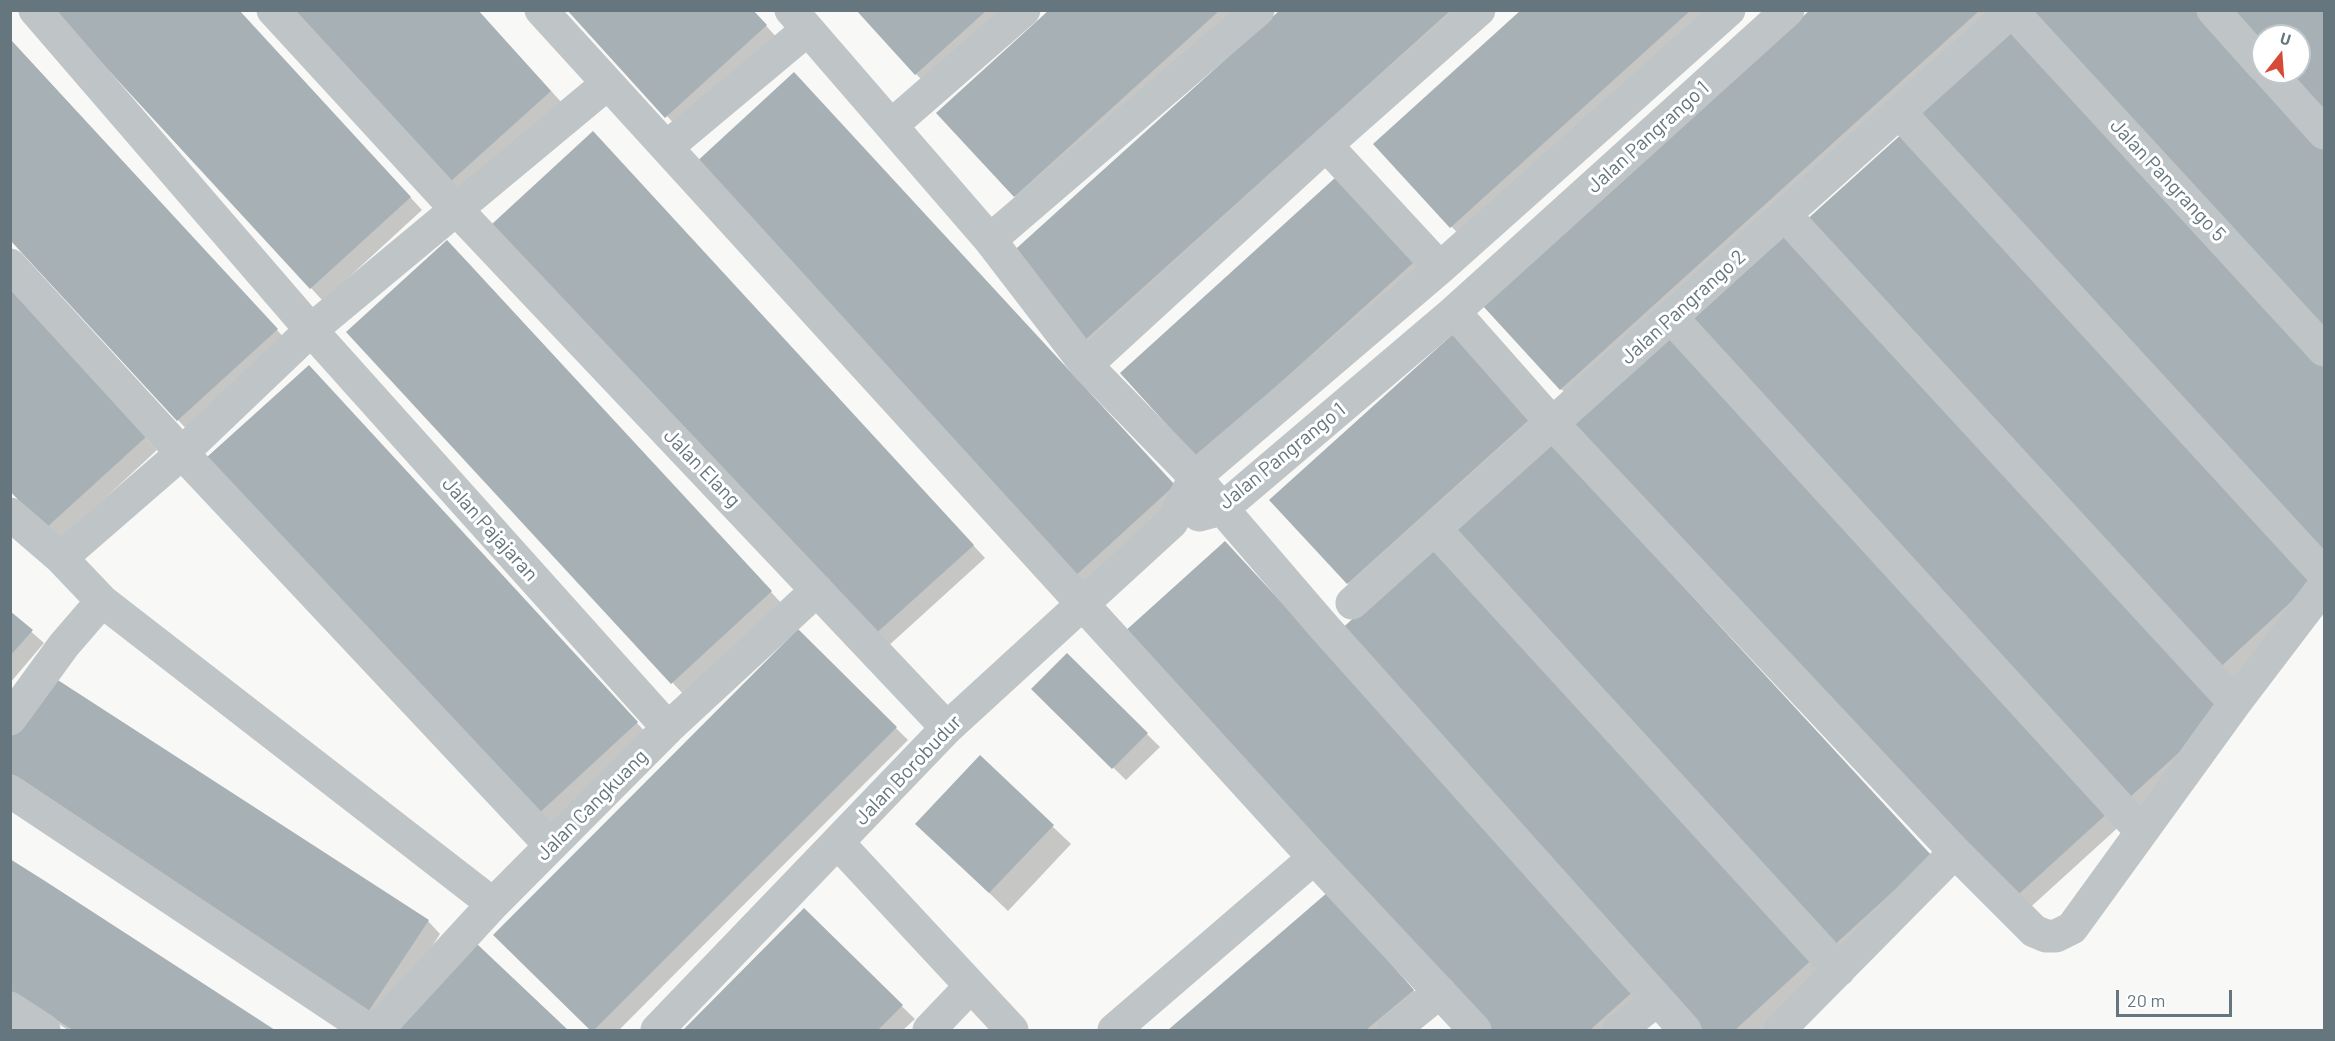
<!DOCTYPE html>
<style>
body{margin:0}
#map{position:relative;width:2335px;height:1041px;overflow:hidden;background:#f8f8f6;font-family:Barlow,sans-serif}
canvas{display:block}
.frame{position:absolute;inset:0;border:12px solid #65767e;pointer-events:none}
.north{position:absolute;left:2251px;top:24px;width:60px;height:60px;box-sizing:border-box;background:#fff;border:2px solid #c1c8cb;border-radius:50%;rotate:17deg;font-size:16px;font-weight:700;line-height:24px;text-align:center;color:#65767e}
.north::after{content:'';display:block;margin:auto;width:21px;height:27px;background:#d64a38;clip-path:polygon(50% 0,100% 100%,50% 72%,0 100%)}
.scale{position:absolute;left:2116px;top:990px;width:116px;height:27px;box-sizing:border-box;border:3px solid #65767e;border-top:0;padding-left:8px;font-size:18px;line-height:21px;white-space:nowrap;color:#65767e;-webkit-text-stroke:4px #fff;paint-order:stroke}
</style>
<div id="map">
<canvas width="2335" height="1041"></canvas>
<div class="frame"></div>
<div class="north">U</div>
<div class="scale">20 m</div>
</div>
<script>
const c = document.querySelector('canvas').getContext('2d');
c.lineJoin = 'round';
function fill(path, color) { c.fillStyle = color; c.fill(path, 'evenodd'); }
const poly = rows => new Path2D(rows.map(r => 'M' + r).join(''));
function strokePath(path, color, width, dash) { c.strokeStyle = color; c.lineWidth = width; c.lineCap = dash ? 'butt' : 'round'; c.setLineDash(dash || []); c.stroke(path); }
function write(font, color, halo, rows, align = 'center') {
  c.font = font + ' Barlow,sans-serif'; c.lineWidth = 6; c.setLineDash([]); c.textBaseline = 'middle'; c.strokeStyle = halo; c.fillStyle = color; for (const [text, x, y, turn = 0] of rows) {
    c.save(); c.translate(x, y); c.rotate((+turn || 0) * Math.PI / 180); c.textAlign = isNaN(turn) ? turn : align; if (halo) c.strokeText(text, 0, 0); c.fillText(text, 0, 0); c.restore();
  }
}
const shadow = poly([
 [238,10,422,210,323,301,311,288],
 [477,10,563,104,464,194,451,181],
 [752,10,778,39,679,129,667,116],
 [858,10,1013,10,928,87],
 [1051,10,1246,10,1027,209,1015,196],
 [1282,10,1477,10,1099,352,1086,339],
 [1523,10,1717,10,1464,240,1375,144],
 [1812,10,2006,10,1574,401,1561,389],
 [2225,10,2324,10,2324,118,2299,72,2299,36,2263,36],
 [2030,20,2324,141,2324,340],
 [10,39,289,343,190,433,10,238],
 [2028,43,2324,365,2324,563],
 [806,87,1186,499,1087,589,1075,577],
 [1917,145,2324,587,2230,682],
 [605,146,985,558,886,648],
 [1349,192,1425,275,1211,469],
 [1791,232,2241,720,2143,810,2131,797],
 [460,254,783,605,684,695,672,682],
 [10,291,157,450,59,541,10,489],
 [1453,336,1541,432,1360,596,1348,583],
 [1685,349,2123,823,2023,914],
 [321,379,649,736,550,826,538,814],
 [1452,535,1944,869,1845,959],
 [10,613,44,643,10,683],
 [798,631,908,740,619,1030,592,1030,495,935],
 [1126,633,1649,1002,1617,1030,1492,1030],
 [1339,633,1830,968,1761,1030,1705,1030],
 [1067,655,1160,747,1126,780,1033,689],
 [38,801,428,921,440,934,382,1024],
 [1052,826,1071,844,1008,911,936,842],
 [10,861,272,1030,68,1030,10,993],
 [1328,894,1425,1003,1394,1030,1171,1030],
 [804,911,915,1019,903,1030,686,1030],
 [477,946,566,1030,395,1030]
]);
const building = poly([
 [53,10,239,10,411,197,310,289],
 [291,10,478,10,551,91,450,182],
 [567,10,753,10,767,25,665,118],
 [856,10,987,10,915,75],
 [1049,10,1220,10,1014,197,936,113],
 [1280,10,1451,10,1085,340,1008,256],
 [1521,10,1691,10,1450,228,1373,144],
 [1810,10,1980,10,1560,390,1483,306],
 [2038,10,2205,10,2324,140,2324,342,2028,20],
 [2223,10,2324,10,2324,121,2279,72,2299,72,2299,36,2263,36,2263,54],
 [2015,28,2324,363,2324,566,1913,120],
 [10,39,278,329,177,421,10,240],
 [794,72,1175,485,1073,578,693,165],
 [593,131,974,545,872,637,492,224],
 [1905,131,2317,578,2216,671,1803,223],
 [1336,177,1414,262,1197,458,1120,373],
 [1791,230,2230,706,2129,798,1690,322],
 [447,240,772,591,671,684,346,332],
 [10,289,146,437,45,529,10,491],
 [1453,334,1530,419,1347,584,1269,500],
 [1672,334,2111,810,2010,902,1571,427],
 [309,365,638,722,537,815,207,457],
 [1551,443,1932,856,1831,948,1450,535],
 [1225,541,1637,988,1590,1030,1490,1030,1123,633],
 [1438,541,1818,954,1735,1030,1703,1030,1337,633],
 [10,611,33,630,10,656],
 [798,629,897,727,594,1030,590,1030,493,935],
 [1067,653,1148,733,1112,769,1031,689],
 [50,675,429,920,368,1012,10,780,10,736],
 [980,755,1054,825,989,893,915,824],
 [10,859,45,881,275,1030,73,1030,39,1009,10,990],
 [1328,892,1414,990,1366,1030,1168,1030],
 [804,908,903,1005,878,1030,683,1030],
 [477,944,568,1030,394,1030]
]);
const street = poly([
 [35,10,311,330,668,728],
 [273,10,456,209,947,728],
 [541,10,1314,858,1475,1030],
 [791,10,990,240,1086,365,1195,477,1324,627,1685,1030],
 [2213,10,2263,66],
 [2012,11,2324,350],
 [2269,72,2324,133],
 [1900,113,2324,574],
 [892,125,1024,10],
 [1326,145,1440,268],
 [667,147,807,30],
 [1785,215,2235,703],
 [990,240,1258,10],
 [10,265,182,453,551,846],
 [1454,312,1553,424,1955,852,2034,931,2046,936,2056,936,2072,928,2235,703,2324,586],
 [1671,317,2141,831],
 [1086,365,1326,145,1479,10],
 [10,514,61,558,102,601,493,904],
 [1199,515,1222,509,1454,312,1788,10],
 [1434,528,1839,970],
 [61,558,182,453,311,330,607,84],
 [1352,603,2013,10],
 [10,719,64,645,102,601],
 [10,791,369,1030],
 [838,843,1012,1030],
 [10,1008,44,1030],
 [377,1030,493,904,668,728,817,590],
 [657,1030,947,728,1172,522,1195,477,1440,268,1729,10],
 [929,1030,971,986],
 [1114,1030,1314,858],
 [1393,1030,1440,992],
 [1619,1030,1657,1000],
 [1779,1030,1955,852]
]);
const streetNames = [
 ["Jalan Pangrango 1",1648,137,-42],
 ["Jalan Pangrango 5",2168,180,47],
 ["Jalan Pangrango 2",1683,307,-42],
 ["Jalan Pangrango 1",1282,456,-39],
 ["Jalan Elang",702,468,46],
 ["Jalan Pajajaran",490,529,48],
 ["Jalan Borobudur",908,770,-46],
 ["Jalan Cangkuang",592,805,-45]
];
fill(shadow, '#0003');
fill(building, '#a7b0b4');
strokePath(street, '#bfc4c7', 33);
write('20px', '#65767e', '#fff', streetNames);
</script>
